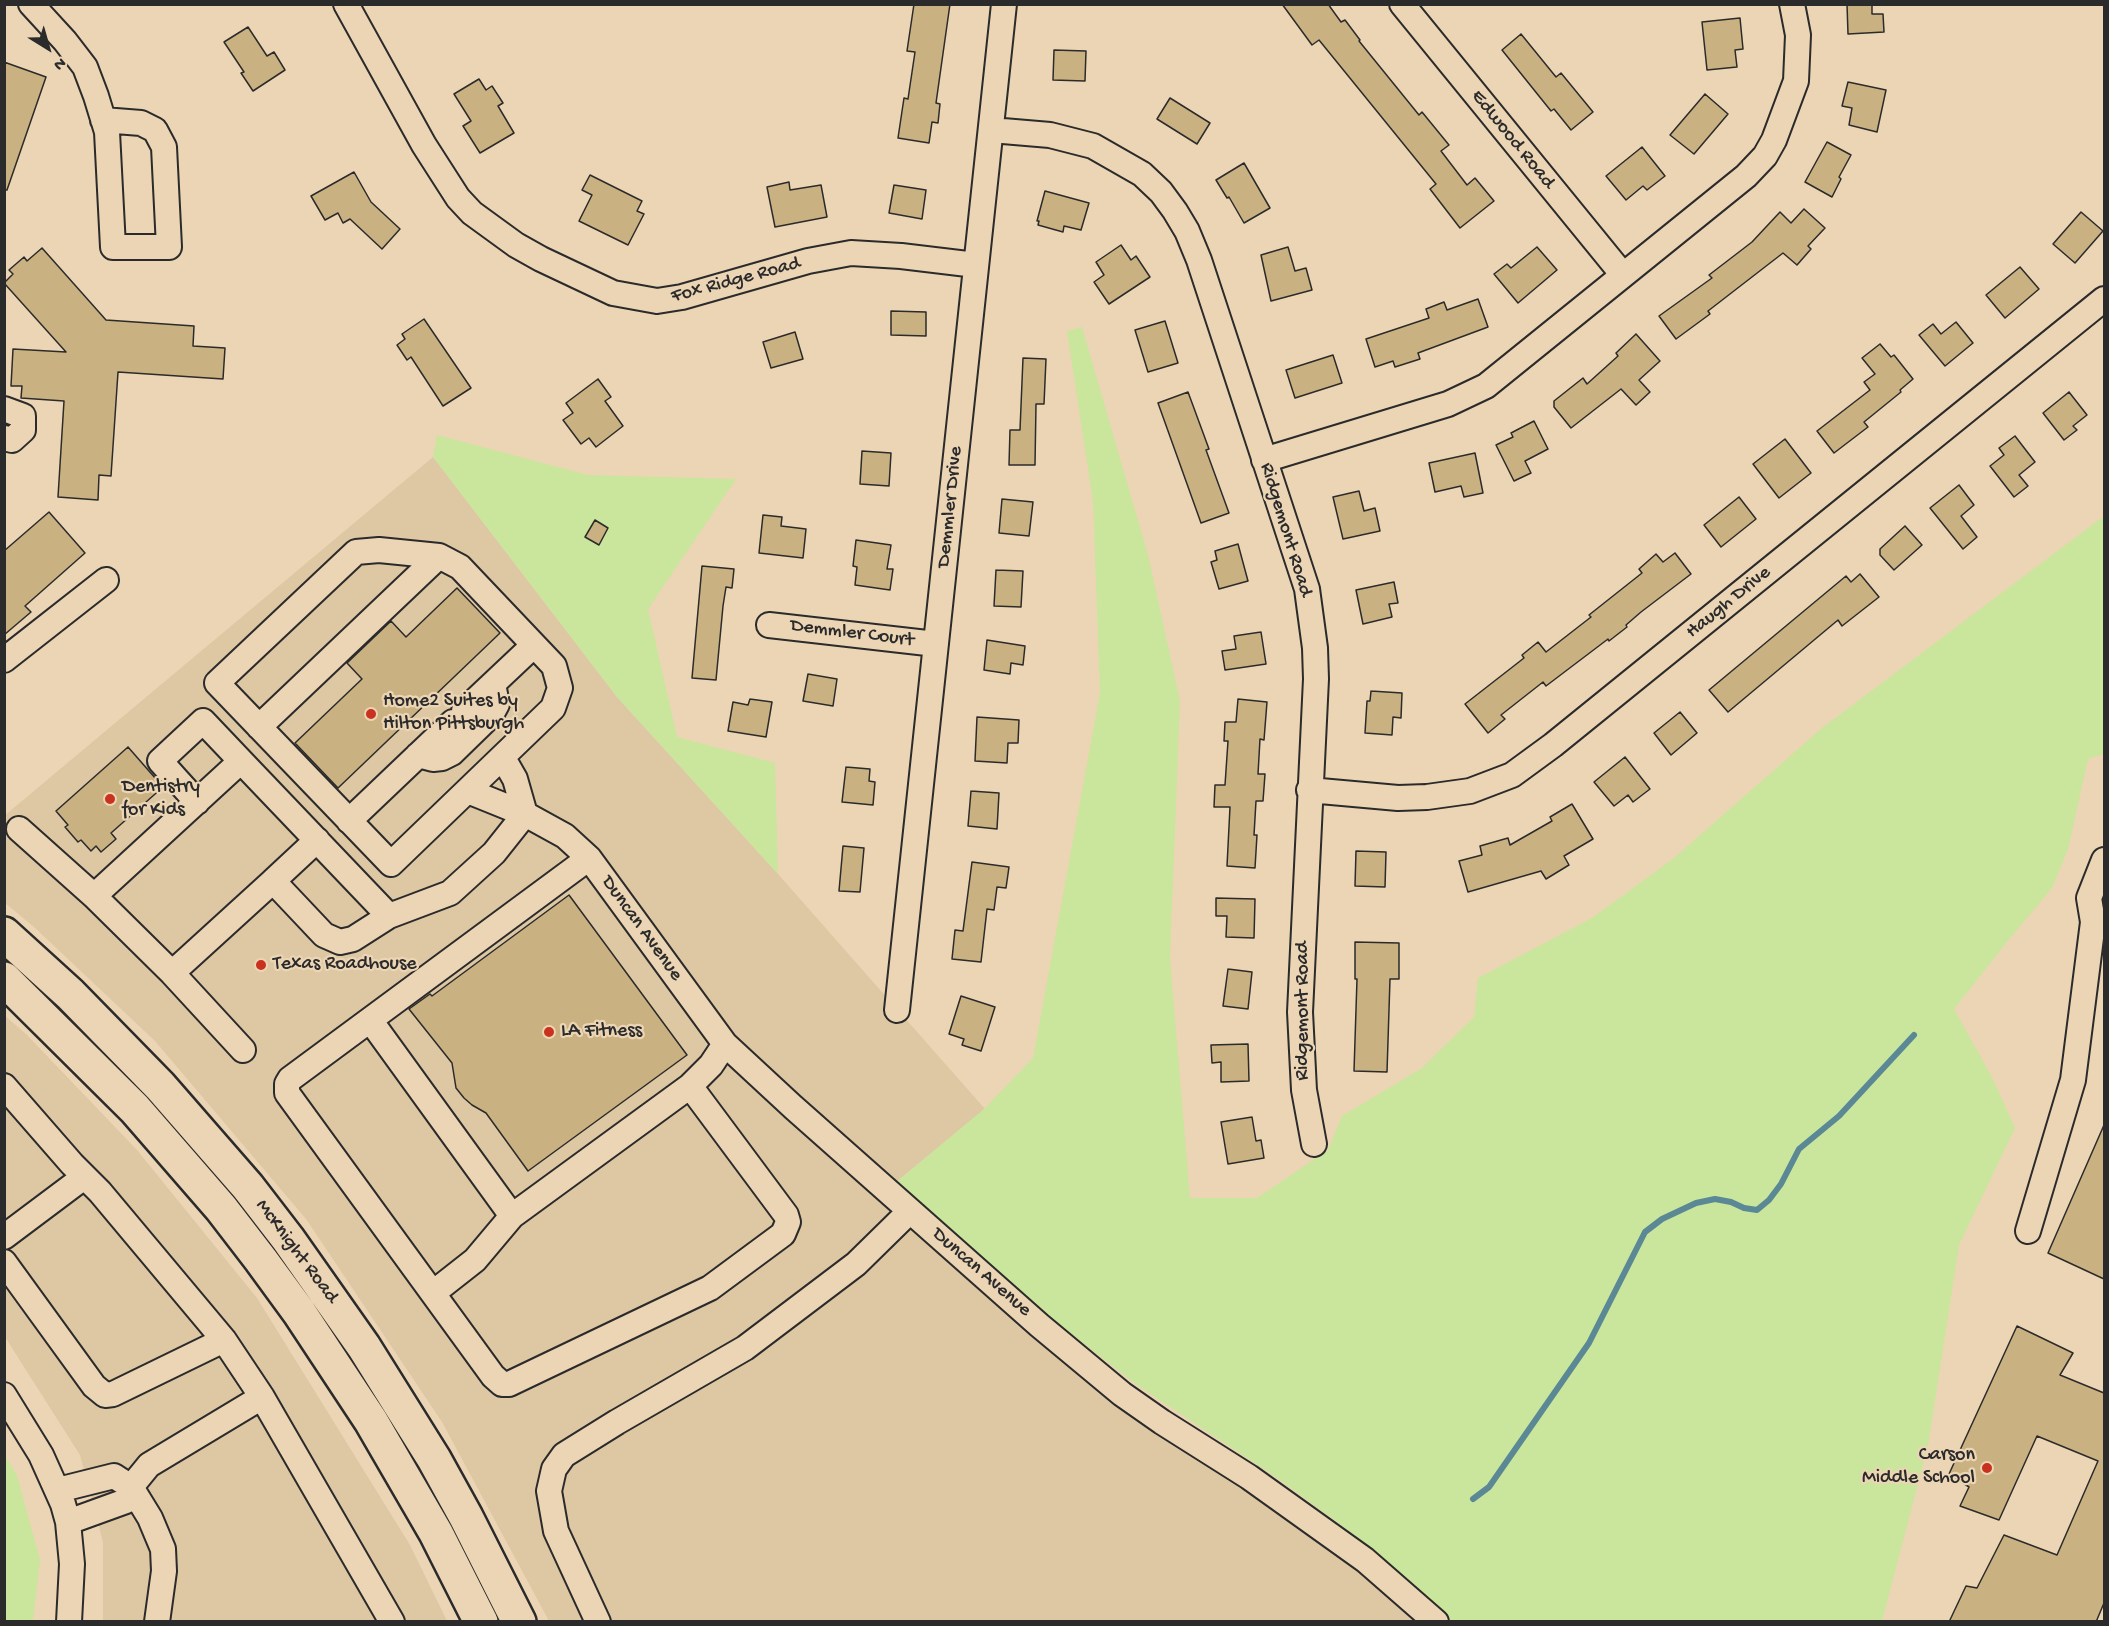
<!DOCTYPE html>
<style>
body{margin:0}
#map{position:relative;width:2109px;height:1626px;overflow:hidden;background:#ecd5b4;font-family:"Gochi Hand",sans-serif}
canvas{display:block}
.frame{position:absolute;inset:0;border:6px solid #2b2b2b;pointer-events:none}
.north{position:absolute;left:18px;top:18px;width:60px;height:60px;-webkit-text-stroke:4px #ecd5b4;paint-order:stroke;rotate:143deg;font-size:16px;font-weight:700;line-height:24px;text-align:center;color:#2b2b2b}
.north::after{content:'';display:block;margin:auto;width:21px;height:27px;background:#2b2b2b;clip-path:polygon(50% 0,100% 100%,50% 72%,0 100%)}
</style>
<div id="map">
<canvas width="2109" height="1626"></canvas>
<div class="frame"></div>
<div class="north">N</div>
</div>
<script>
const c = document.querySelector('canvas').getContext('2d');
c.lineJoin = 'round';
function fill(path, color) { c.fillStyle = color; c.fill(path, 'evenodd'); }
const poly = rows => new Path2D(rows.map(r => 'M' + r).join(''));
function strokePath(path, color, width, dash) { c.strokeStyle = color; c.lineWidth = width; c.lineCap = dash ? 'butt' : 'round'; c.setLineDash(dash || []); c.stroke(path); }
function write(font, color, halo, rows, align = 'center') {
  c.font = font + ' "Gochi Hand",sans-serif'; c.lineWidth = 4.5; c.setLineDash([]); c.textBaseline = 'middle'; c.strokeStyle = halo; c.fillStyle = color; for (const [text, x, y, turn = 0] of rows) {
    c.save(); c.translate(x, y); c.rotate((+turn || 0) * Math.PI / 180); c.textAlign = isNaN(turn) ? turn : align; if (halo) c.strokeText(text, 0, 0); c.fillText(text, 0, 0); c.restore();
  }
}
const built = poly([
 [433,457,617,697,778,874,985,1109,887,1190,988,1279,1436,1621,549,1621,442,1422,306,1219,155,1041,34,927,5,903,4,816],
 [4,1015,26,1034,137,1150,257,1298,410,1545,447,1621,103,1621,103,1542,80,1455,5,1337]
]);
const green = poly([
 [1082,327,1148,555,1180,701,1170,958,1190,1198,1257,1198,1328,1150,1342,1116,1422,1068,1474,1017,1478,978,1592,918,1674,858,1822,728,2104,516,2104,754,2088,759,2068,849,2052,888,2006,943,1954,1009,1992,1077,2015,1128,1959,1245,1928,1446,1882,1621,1452,1621,1426,1595,1361,1540,1277,1478,1137,1385,1056,1322,896,1182,984,1109,1033,1058,1100,693,1093,502,1067,331],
 [437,435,588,475,736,479,648,609,677,737,775,763,778,874,617,697,433,457],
 [5,1456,17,1475,40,1560,33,1621,5,1621]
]);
const stream = poly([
 [1473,1499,1489,1487,1589,1343,1645,1232,1662,1219,1696,1203,1715,1199,1731,1202,1744,1208,1757,1210,1769,1200,1781,1184,1799,1149,1839,1116,1914,1035]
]);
const building = poly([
 [914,4,950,4,936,103,940,104,938,123,932,122,929,143,898,138,904,98,908,99,915,52,907,51,914,4],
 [1282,4,1328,4,1341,22,1345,20,1360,40,1359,41,1419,115,1422,112,1449,145,1441,151,1467,185,1475,178,1494,201,1460,228,1430,189,1436,184,1319,40,1312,45,1282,4],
 [1847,4,1872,4,1872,14,1883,14,1884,32,1848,34,1847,4],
 [1740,18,1743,49,1735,50,1737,67,1707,70,1702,22,1740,18],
 [248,27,267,56,274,52,285,70,253,91,241,73,244,72,224,42,248,27],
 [1521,34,1556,77,1561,73,1593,112,1571,130,1554,109,1551,111,1502,50,1521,34],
 [1054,50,1086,51,1085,81,1053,80,1054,50],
 [4,62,46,77,7,190,4,190,4,62],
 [479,79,486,90,492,86,503,103,498,106,514,133,480,153,463,126,471,121,454,94,479,79],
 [1848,82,1886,90,1877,132,1849,125,1852,108,1842,106,1848,82],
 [1705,94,1728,114,1694,154,1670,135,1705,94],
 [1170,98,1210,123,1197,144,1157,119,1170,98],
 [1827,142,1851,155,1839,177,1841,179,1832,197,1805,182,1827,142],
 [1642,147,1665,176,1647,190,1643,186,1626,200,1606,176,1642,147],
 [1244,163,1270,208,1244,223,1229,197,1227,198,1216,180,1244,163],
 [354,172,371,202,400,229,382,249,350,219,343,223,338,213,325,220,311,196,354,172],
 [590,175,642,201,637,211,644,214,628,245,579,221,592,195,582,190,590,175],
 [789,182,790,190,821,185,827,217,775,227,767,187,789,182],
 [894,185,926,190,922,219,889,213,894,185],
 [1045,191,1089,203,1081,230,1064,226,1063,232,1038,225,1039,221,1037,221,1045,191],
 [1804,209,1825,228,1808,246,1811,249,1797,265,1783,253,1708,311,1710,314,1676,339,1659,316,1712,278,1709,275,1752,242,1780,212,1791,223,1804,209],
 [2081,212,2103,231,2075,263,2053,244,2081,212],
 [1121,245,1131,260,1136,256,1150,277,1109,304,1094,282,1104,275,1096,262,1121,245],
 [1288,247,1295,271,1306,268,1312,290,1271,301,1261,255,1288,247],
 [1537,247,1557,270,1518,303,1494,274,1507,264,1511,268,1537,247],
 [42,248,106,320,194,326,193,346,225,348,223,379,118,372,111,476,99,475,98,500,58,497,64,401,21,398,22,386,11,386,13,349,66,352,4,283,13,274,9,270,24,257,27,261,42,248],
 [2020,267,2039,289,2005,318,1986,295,2020,267],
 [1478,299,1488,327,1418,353,1420,359,1395,367,1393,361,1375,367,1366,339,1429,318,1426,309,1444,302,1447,310,1478,299],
 [891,311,926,312,926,336,891,335,891,311],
 [424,319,471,388,443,406,411,357,407,360,397,345,405,339,402,334,424,319],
 [1165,321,1178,363,1148,372,1135,330,1165,321],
 [1956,322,1973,343,1945,366,1919,335,1933,324,1941,334,1956,322],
 [795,332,803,359,771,368,763,342,795,332],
 [1636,334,1660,361,1639,380,1650,392,1636,405,1621,389,1571,428,1554,407,1554,401,1583,378,1587,384,1618,356,1616,353,1636,334],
 [1880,344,1891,357,1894,355,1913,379,1900,390,1901,392,1864,422,1868,427,1834,453,1817,431,1870,390,1864,382,1875,374,1862,358,1880,344],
 [1333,355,1342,383,1295,398,1286,370,1333,355],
 [1023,358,1046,359,1044,404,1036,404,1035,465,1009,465,1010,430,1020,430,1023,358],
 [598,379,611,397,605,401,623,426,596,447,589,438,581,444,563,420,573,413,566,403,598,379],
 [1188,392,1209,449,1206,450,1229,513,1201,523,1158,403,1188,392],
 [2069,392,2087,415,2073,426,2077,430,2064,440,2043,413,2069,392],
 [1534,421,1548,449,1525,461,1531,473,1514,481,1496,445,1513,437,1511,433,1534,421],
 [2015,436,2035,462,2019,475,2028,486,2014,497,1990,466,2004,455,1999,448,2015,436],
 [1785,439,1811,473,1779,498,1753,464,1785,439],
 [862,451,891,453,889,486,860,484,862,451],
 [1475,453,1483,493,1464,497,1461,486,1435,492,1429,463,1475,453],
 [1959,485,1974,505,1961,516,1977,537,1963,549,1930,508,1959,485],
 [1359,491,1364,511,1375,508,1380,531,1343,539,1333,497,1359,491],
 [1739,497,1756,519,1721,547,1704,525,1739,497],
 [1002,499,1033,502,1029,536,999,533,1002,499],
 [49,512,85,553,25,606,31,612,4,635,4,551,49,512],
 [763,515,782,517,781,526,806,529,803,558,759,553,763,515],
 [595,520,608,528,599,545,585,537,595,520],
 [1905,526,1922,545,1894,570,1880,555,1880,549,1905,526],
 [856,540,891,545,887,569,893,569,890,590,855,585,857,567,853,566,856,540],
 [1238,544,1248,581,1219,589,1211,562,1217,560,1215,551,1238,544],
 [1675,553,1691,574,1641,612,1626,625,1627,627,1609,641,1608,639,1546,686,1543,682,1501,715,1505,719,1488,733,1465,704,1524,658,1522,655,1538,642,1546,652,1591,617,1589,615,1642,573,1639,569,1656,554,1663,562,1675,553],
 [702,566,734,569,732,588,726,587,723,606,716,680,692,678,702,566],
 [996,570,1023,571,1021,607,994,606,996,570],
 [1860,574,1879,597,1842,626,1838,620,1728,712,1709,690,1846,576,1851,582,1860,574],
 [1394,582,1398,603,1389,604,1392,617,1363,624,1356,590,1394,582],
 [457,588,500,633,338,788,295,743,362,679,347,663,391,621,406,637,457,588],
 [1261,632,1266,664,1225,670,1222,651,1236,649,1234,636,1261,632],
 [987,640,1025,646,1023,665,1011,663,1010,674,984,670,987,640],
 [808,674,837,679,833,706,803,701,808,674],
 [1371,691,1402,693,1401,718,1393,717,1392,735,1365,733,1367,701,1370,701,1371,691],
 [750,699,772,702,766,737,728,731,733,702,748,705,750,699],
 [1238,699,1267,702,1264,740,1260,739,1258,774,1265,774,1263,801,1256,801,1254,835,1257,835,1255,868,1227,866,1230,807,1214,807,1215,785,1225,785,1228,741,1224,741,1225,722,1236,722,1238,699],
 [1680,712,1697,733,1671,755,1654,733,1680,712],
 [977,717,1019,720,1018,743,1008,743,1007,763,975,761,977,717],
 [128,747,163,787,111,833,116,839,101,852,96,846,91,851,81,840,78,842,65,827,68,825,56,811,128,747],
 [1625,757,1650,789,1633,802,1628,795,1614,806,1594,782,1625,757],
 [846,767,870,769,869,781,875,782,873,805,842,802,846,767],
 [971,791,999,793,997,829,968,826,971,791],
 [1572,804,1593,839,1564,856,1569,865,1546,879,1541,871,1468,892,1459,861,1482,855,1480,846,1508,838,1510,845,1552,821,1550,817,1572,804],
 [843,846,864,848,860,892,839,891,843,846],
 [1356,851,1386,852,1385,887,1355,886,1356,851],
 [972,862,1009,867,1006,888,997,887,994,910,987,909,981,962,952,959,955,930,963,931,972,862],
 [569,895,687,1055,528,1171,486,1113,472,1105,464,1098,456,1088,452,1063,409,1009,430,994,432,996,569,895],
 [1216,898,1255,899,1254,938,1226,937,1227,916,1216,916,1216,898],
 [1355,942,1399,943,1399,979,1390,979,1387,1072,1354,1071,1357,979,1355,979,1355,942],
 [1228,969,1252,972,1248,1009,1223,1006,1228,969],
 [961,996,995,1007,981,1051,962,1045,964,1039,949,1034,961,996],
 [1248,1044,1249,1081,1221,1082,1221,1062,1212,1063,1211,1045,1248,1044],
 [1252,1117,1256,1141,1261,1140,1264,1158,1228,1164,1221,1122,1252,1117],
 [2104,1125,2104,1279,2048,1253,2104,1125],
 [2017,1326,2073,1353,2060,1375,2104,1393,2104,1603,2096,1622,1949,1622,1966,1586,1977,1588,2004,1535,2057,1555,2098,1461,2037,1436,1999,1520,1960,1506,1969,1487,1949,1474,2017,1326]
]);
const minor = poly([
 [31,4,65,41,85,67,96,96,107,132,113,247,169,247,164,147,155,130,141,123,103,120],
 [346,4,424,145,458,198,472,213,516,245,541,259,613,293,657,301,682,297,808,261,851,253,901,256,976,265],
 [1402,4,1623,275],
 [991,130,1050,135,1093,146,1142,174,1161,192,1175,211,1187,231,1199,260,1307,589,1315,648,1316,679,1300,1012,1304,1090,1314,1144],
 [4,409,23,416,23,430,12,440,4,438],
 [1264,460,1448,404,1486,386,1746,176,1765,156,1774,140,1796,81,1798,35,1792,4],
 [379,550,439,556,460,567,554,666,560,688,553,708,391,864,217,683,356,552,379,550],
 [769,625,936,644],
 [4,660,106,580],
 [464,711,534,645],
 [259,727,439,556],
 [418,755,433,759,442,758,452,753,491,715,497,704,493,684],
 [503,758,515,779,525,814],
 [1309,790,1398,798,1427,797,1470,791,1512,775,1553,745,2104,299],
 [468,791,525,814,565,836,589,858,725,1044,793,1107,1039,1325,1122,1394,1162,1422,1249,1477,1365,1560,1436,1622],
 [197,802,160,761,203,721,241,761],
 [349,821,453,722],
 [19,829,94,896,241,761,389,916,450,893,494,853,525,814],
 [317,840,273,881,324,935,340,942,353,939,389,916],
 [589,858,290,1079,287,1084,287,1093,493,1376,502,1384,509,1384,710,1288,783,1234,788,1222,786,1215,690,1086],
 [94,896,172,973],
 [897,1010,1004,4],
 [370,1020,512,1216],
 [243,1050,172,973,273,881],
 [4,1086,72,1164,100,1192,224,1340,262,1397,392,1622],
 [2028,1231,2073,1080,2093,922,2089,898,2104,860],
 [4,1237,84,1177],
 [4,1262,94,1386,105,1395,113,1394,224,1340],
 [433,1293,475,1260,512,1216,690,1086,711,1065,725,1044],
 [4,1395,41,1455,63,1504,68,1522,72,1564,69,1622],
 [58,1490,114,1476,131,1487,150,1518,163,1549,164,1571,157,1622],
 [68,1522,126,1501,131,1487,149,1465,262,1397],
 [598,1622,556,1531,549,1491,554,1469,564,1455,617,1422,745,1348,856,1264,910,1211]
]);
const highway = poly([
 [4,934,70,994,160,1086,248,1187,288,1239,364,1347,434,1459,466,1517,519,1622],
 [4,979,135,1109,221,1208,261,1260,299,1312,371,1421,436,1533,481,1622]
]);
const markers = [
 [371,714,6,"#c8321e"],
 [110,799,6,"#c8321e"],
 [261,965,6,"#c8321e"],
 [549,1032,6,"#c8321e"],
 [1987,1468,6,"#c8321e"]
];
const streetNames = [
 ["Edwood Road",1512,140,51],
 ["Fox Ridge Road",736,281,-15],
 ["Demmler Drive",951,507,-84],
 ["Ridgemont Road",1285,530,73],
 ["Haugh Drive",1729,603,-39],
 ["Demmler Court",852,634,7],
 ["Duncan Avenue",641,929,54],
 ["Ridgemont Road",1304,1011,-90],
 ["McKnight Road",296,1252,53],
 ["Duncan Avenue",981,1273,41]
];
const poiNames = [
 ["Home2 Suites by",383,702],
 ["Hilton Pittsburgh",383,725],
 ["Dentistry",122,788],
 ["for Kids",122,811],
 ["Texas Roadhouse",273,965],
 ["LA Fitness",561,1032],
 ["Carson",1975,1456,"right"],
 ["Middle School",1975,1479,"right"]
];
fill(built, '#dec7a3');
fill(green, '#cae59c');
strokePath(stream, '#5b8895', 6);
fill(building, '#cab181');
strokePath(building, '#2b2b2b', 1.5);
strokePath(minor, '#2b2b2b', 28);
strokePath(highway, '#2b2b2b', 38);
strokePath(minor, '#ecd5b4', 24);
strokePath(highway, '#ecd5b4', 33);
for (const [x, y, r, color] of markers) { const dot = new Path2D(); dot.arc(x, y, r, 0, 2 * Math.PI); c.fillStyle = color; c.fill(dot); strokePath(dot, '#ecd5b4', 2); }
write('20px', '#2b2b2b', '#ecd5b4', streetNames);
write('20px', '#2b2b2b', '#ecd5b4', poiNames, 'left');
</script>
